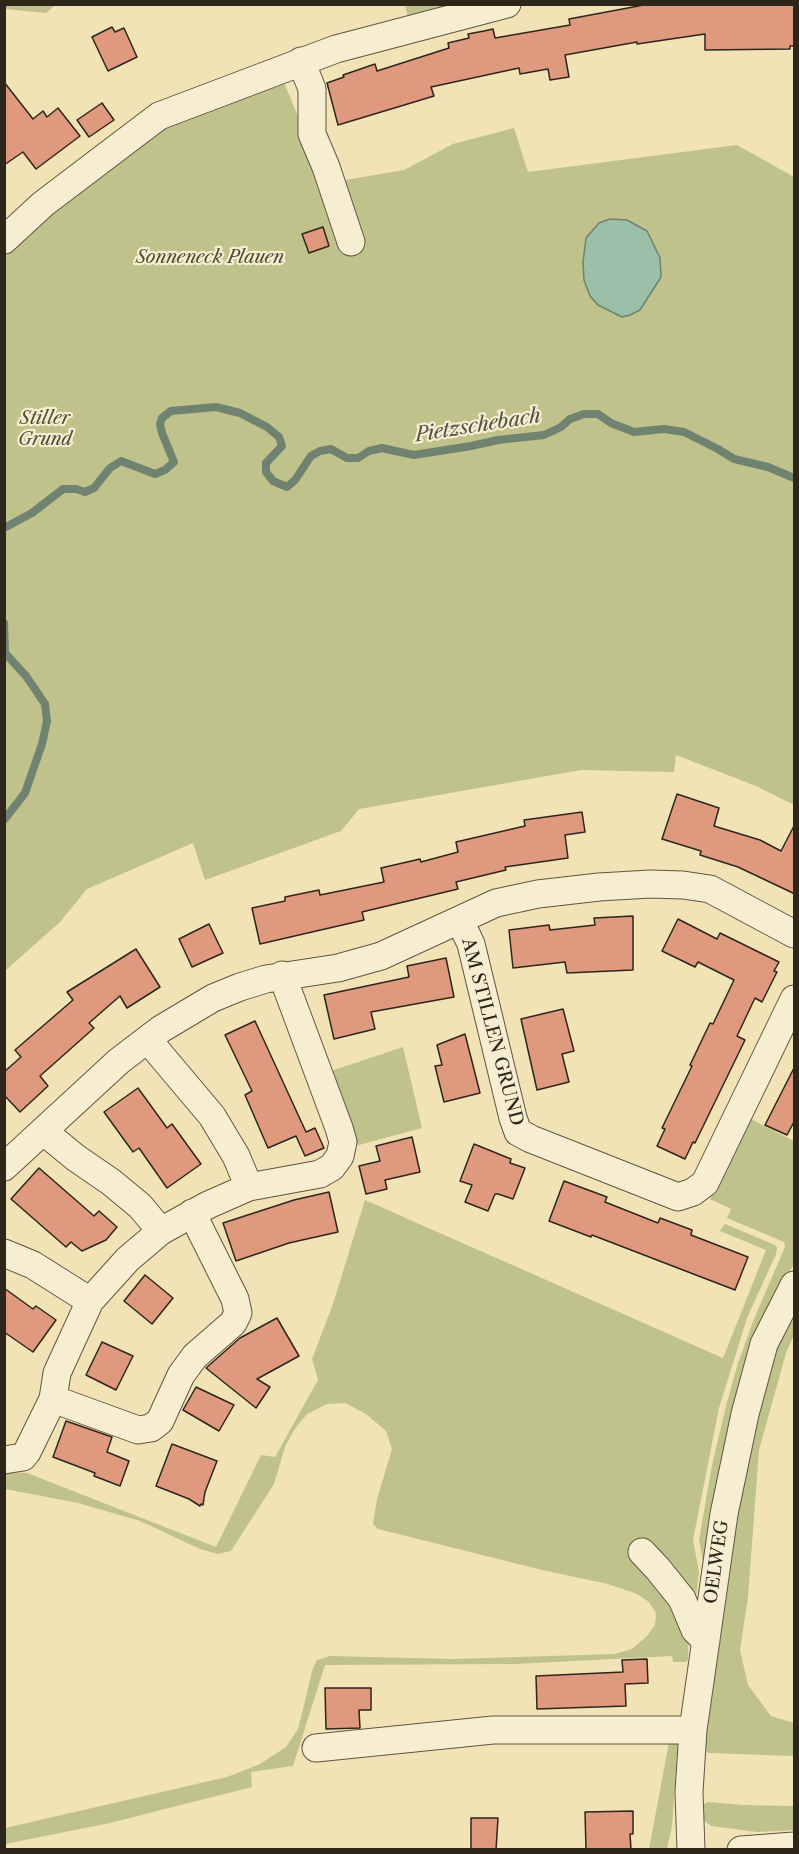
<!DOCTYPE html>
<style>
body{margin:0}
#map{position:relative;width:799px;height:1854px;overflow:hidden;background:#f2e3b7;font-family:"Libre Caslon Text",serif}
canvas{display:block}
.frame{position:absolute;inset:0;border:6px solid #2e261b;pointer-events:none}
</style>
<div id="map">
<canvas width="799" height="1854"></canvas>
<div class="frame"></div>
</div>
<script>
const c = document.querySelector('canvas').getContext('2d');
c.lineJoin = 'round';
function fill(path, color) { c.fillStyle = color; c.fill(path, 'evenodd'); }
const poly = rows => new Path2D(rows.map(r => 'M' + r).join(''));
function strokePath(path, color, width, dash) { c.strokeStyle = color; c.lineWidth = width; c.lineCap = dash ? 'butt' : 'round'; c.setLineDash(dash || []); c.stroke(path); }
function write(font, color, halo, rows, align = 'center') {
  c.font = font + ' "Libre Caslon Text",serif'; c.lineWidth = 4.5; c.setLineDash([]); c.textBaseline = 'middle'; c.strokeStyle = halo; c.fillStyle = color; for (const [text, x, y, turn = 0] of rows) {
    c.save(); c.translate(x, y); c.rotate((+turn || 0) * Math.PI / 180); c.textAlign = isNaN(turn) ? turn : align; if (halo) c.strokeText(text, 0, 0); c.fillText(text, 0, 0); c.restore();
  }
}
const green = poly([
 [5,4,55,4,55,5,46,13,5,9],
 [405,4,471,5,408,18],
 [283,80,306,136,343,198,345,180,404,170,453,144,514,128,528,172,737,145,794,177,794,805,756,786,676,755,674,772,581,770,359,809,341,831,205,880,193,843,87,889,60,922,5,971,5,252,45,211,169,125],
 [403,1047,422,1128,359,1145,353,1142,342,1097,331,1071],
 [749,1118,794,1141,794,1264,776,1293,751,1347,725,1443,704,1567,699,1540,712,1465,727,1402,738,1363,754,1319,785,1247,784,1242,727,1218,731,1209,710,1199],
 [365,1200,723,1358,766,1250,720,1231,725,1224,775,1245,777,1248,776,1254,747,1318,719,1408,693,1540,699,1572,694,1613,689,1631,688,1660,686,1662,673,1662,672,1656,516,1664,325,1665,293,1766,251,1772,252,1787,110,1823,5,1844,5,1828,227,1777,260,1764,286,1747,298,1729,313,1668,317,1660,330,1656,453,1659,615,1654,632,1649,647,1636,655,1625,656,1613,649,1602,637,1594,608,1584,542,1570,378,1529,373,1524,377,1499,392,1449,386,1431,366,1414,345,1403,327,1404,307,1414,294,1430,285,1447,274,1484,231,1551,218,1554,200,1549,140,1521,78,1503,5,1489,4,1472,27,1473,216,1547,261,1455,275,1457,318,1380,312,1359,333,1304],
 [794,1297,794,1335,786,1353,759,1450,748,1597,740,1650,748,1685,771,1716,794,1723,794,1756,708,1753,703,1747,741,1451],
 [678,1740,672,1826,667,1849,649,1849,669,1742],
 [708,1802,742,1805,794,1806,794,1830,757,1832,711,1826,701,1818,702,1805]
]);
const water = poly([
 [610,219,627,220,647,231,660,258,661,277,640,310,630,315,622,317,598,305,590,296,584,280,583,262,586,238,599,223,610,219]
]);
const stream = poly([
 [4,528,32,513,63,489,76,489,85,492,94,488,110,468,121,461,155,474,165,470,174,462,162,433,160,424,162,418,171,411,216,407,240,413,267,427,279,437,282,446,266,463,266,472,273,481,287,487,295,480,311,456,320,451,331,449,347,458,358,458,369,451,382,448,414,455,471,446,498,440,544,435,561,427,570,419,584,414,598,414,611,423,634,432,664,429,684,432,718,449,734,459,768,467,794,478],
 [4,623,5,653,26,676,45,704,47,721,42,744,25,793,4,820]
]);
const building = poly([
 [649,4,795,4,795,46,790,46,790,49,705,50,705,34,637,44,637,42,565,55,569,77,550,80,548,69,520,74,519,68,431,87,434,96,338,125,327,83,344,77,343,75,375,64,377,71,449,48,448,43,469,38,468,34,484,31,493,29,495,38,570,25,569,19,649,4],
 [112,27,115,32,124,28,137,57,108,71,92,37,112,27],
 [4,82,33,119,43,111,47,117,58,108,80,136,36,169,23,152,4,165,4,82],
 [102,103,114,120,89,137,77,120,102,103],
 [323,227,329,246,309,253,302,234,323,227],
 [677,794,719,808,714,826,760,840,781,851,795,824,795,894,738,867,700,855,701,851,662,839,677,794],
 [582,812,585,832,565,835,568,858,505,867,506,870,456,882,458,889,362,912,364,920,260,944,252,908,285,901,285,897,319,890,320,895,384,882,381,868,420,859,421,862,458,852,456,842,525,826,524,820,582,812],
 [633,916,633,970,567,973,565,962,513,968,509,930,549,925,550,930,595,925,594,918,633,916],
 [678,919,717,939,720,933,779,962,774,971,777,972,762,1002,755,998,737,1036,745,1040,695,1143,693,1142,685,1159,657,1146,665,1129,662,1128,692,1066,690,1065,710,1023,713,1024,734,980,698,962,695,967,662,951,678,919],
 [209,924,223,953,192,967,179,939,209,924],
 [136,949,160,987,127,1008,120,996,89,1023,94,1028,40,1076,48,1086,20,1112,4,1095,4,1072,21,1057,15,1050,73,1000,67,992,136,949],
 [446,958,454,997,371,1012,375,1029,334,1039,324,995,409,977,407,966,446,958],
 [563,1009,574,1051,562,1054,569,1082,537,1090,521,1019,563,1009],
 [255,1021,306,1132,315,1128,324,1148,305,1156,296,1136,268,1148,245,1095,252,1091,225,1035,255,1021],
 [465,1034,480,1093,444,1102,435,1066,442,1065,437,1045,465,1034],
 [795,1066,795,1120,787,1135,765,1125,795,1066],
 [138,1088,167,1128,172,1124,201,1164,167,1188,139,1148,133,1152,104,1112,138,1088],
 [412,1137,420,1172,385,1180,387,1189,366,1194,359,1166,380,1161,376,1146,412,1137],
 [474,1144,511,1159,510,1163,525,1168,513,1199,498,1194,495,1194,488,1211,465,1202,472,1185,460,1181,474,1144],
 [39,1168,94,1216,99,1211,117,1227,106,1240,82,1251,71,1242,66,1247,11,1199,39,1168],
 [564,1181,607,1197,605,1202,658,1223,660,1218,692,1230,691,1235,748,1257,735,1290,592,1235,591,1237,549,1221,564,1181],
 [329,1192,338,1232,289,1243,236,1261,223,1223,294,1200,329,1192],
 [145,1275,173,1298,152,1324,124,1301,145,1275],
 [4,1288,33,1309,36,1306,56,1320,33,1352,4,1332,4,1288],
 [277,1318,299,1356,257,1379,270,1387,256,1408,206,1368,240,1338,277,1318],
 [102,1342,133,1356,116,1390,86,1375,102,1342],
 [196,1387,234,1405,219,1431,183,1410,196,1387],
 [66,1421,112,1437,107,1452,129,1461,120,1486,94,1476,95,1473,53,1457,66,1421],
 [172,1444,217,1461,205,1492,203,1505,201,1504,200,1506,189,1499,156,1486,172,1444],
 [647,1659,648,1683,625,1684,626,1706,537,1709,536,1676,623,1672,622,1660,647,1659],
 [325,1688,371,1688,371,1710,359,1710,360,1728,326,1729,325,1688],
 [633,1811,633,1834,630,1834,631,1850,586,1850,585,1812,633,1811],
 [471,1818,498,1818,496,1850,471,1850,471,1818]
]);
const minor = poly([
 [301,61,312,89,312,134,326,167,351,242],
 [4,240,43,204,159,116,336,49,507,4],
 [460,921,471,944,513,1118,518,1132,531,1139,678,1197,693,1192,705,1183,794,999],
 [148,1040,212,1116,236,1156,249,1187],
 [43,1131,76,1158,111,1182,140,1206,161,1231],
 [4,1167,119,1061,161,1029,213,998,240,987,266,979,338,968,381,956,496,903,538,894,599,887,650,884,683,885,710,889,794,934],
 [4,1253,33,1265,90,1301],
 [53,1399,138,1430,151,1428,160,1421,181,1375,195,1356,233,1323,238,1313,235,1299,192,1213],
 [4,1460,23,1457,27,1452,53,1399,57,1373,90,1301,128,1259,161,1231,208,1205,249,1187,320,1174,332,1167,340,1156,343,1142,339,1128,282,975],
 [642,1552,658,1569,682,1599,695,1630,706,1641],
 [316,1748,493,1730,693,1730],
 [691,1850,689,1792,693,1730,724,1514,745,1414,764,1344,794,1285],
 [741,1850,794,1846]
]);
const parkNames = [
 ["Sonneneck Plauen",210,258],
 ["Stiller",45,419],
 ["Grund",45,440]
];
const streetNames = [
 ["AM STILLEN GRUND",492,1032,75],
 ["OELWEG",717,1562,-82]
];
const waterNames = [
 ["Pietzschebach",478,426,-9]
];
fill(green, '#bfc28b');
fill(water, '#9cbfa9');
strokePath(water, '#708270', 1.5);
strokePath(stream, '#708270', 8);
fill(building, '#de997e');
strokePath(building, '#2e261b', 1.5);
strokePath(minor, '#5f5542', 29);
strokePath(minor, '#f7edd0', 27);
write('italic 18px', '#524d37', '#f7edd0', parkNames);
write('18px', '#2e261b', '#f7edd0', streetNames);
write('italic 20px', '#4f5446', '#f7edd0', waterNames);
</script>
